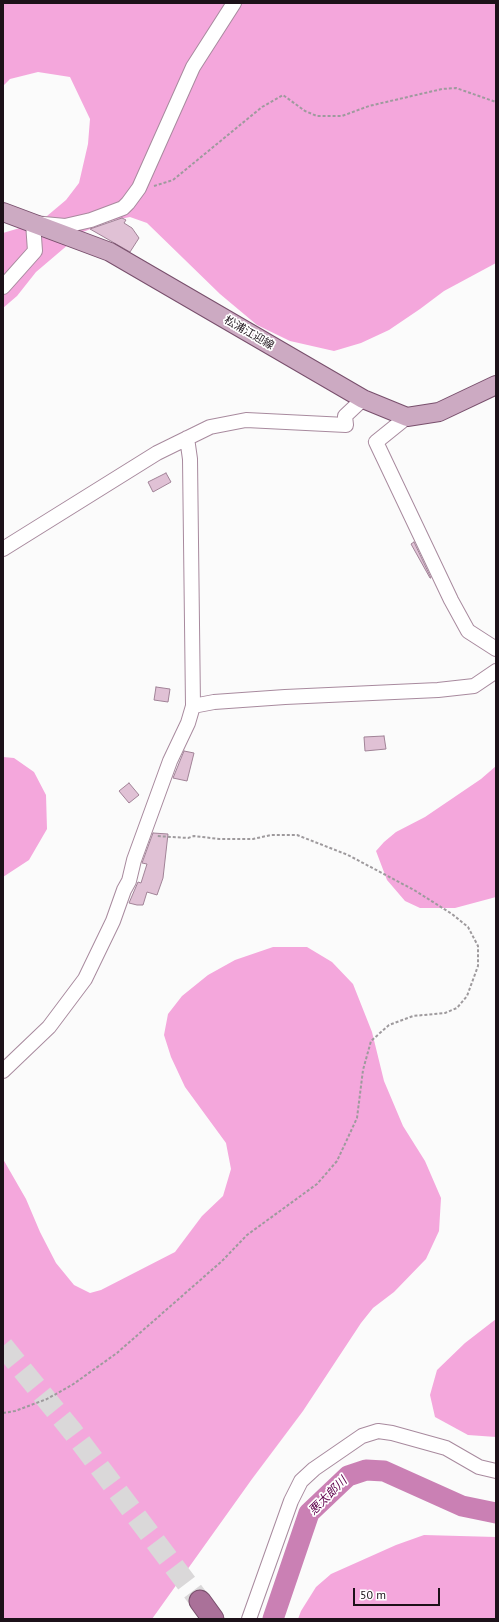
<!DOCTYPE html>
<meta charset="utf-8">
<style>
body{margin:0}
#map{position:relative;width:499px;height:1622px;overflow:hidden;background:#fbfbfb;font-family:"PT Sans",sans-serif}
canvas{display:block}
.frame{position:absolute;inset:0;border:4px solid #1c1119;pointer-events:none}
.scale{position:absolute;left:353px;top:1588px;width:87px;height:18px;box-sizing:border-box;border:2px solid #1c1119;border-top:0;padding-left:5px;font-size:12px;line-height:14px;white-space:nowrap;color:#1c1119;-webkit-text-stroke:3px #fff;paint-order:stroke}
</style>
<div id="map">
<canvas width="499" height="1622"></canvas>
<div class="frame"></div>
<div class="scale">50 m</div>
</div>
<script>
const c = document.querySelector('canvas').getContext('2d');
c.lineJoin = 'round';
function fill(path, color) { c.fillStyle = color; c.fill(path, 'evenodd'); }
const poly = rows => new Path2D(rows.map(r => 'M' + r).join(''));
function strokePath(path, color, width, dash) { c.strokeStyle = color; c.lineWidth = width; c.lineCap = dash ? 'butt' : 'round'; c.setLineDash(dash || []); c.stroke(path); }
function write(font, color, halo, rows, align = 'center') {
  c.font = font + ' "PT Sans","Noto Sans JP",sans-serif'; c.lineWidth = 3.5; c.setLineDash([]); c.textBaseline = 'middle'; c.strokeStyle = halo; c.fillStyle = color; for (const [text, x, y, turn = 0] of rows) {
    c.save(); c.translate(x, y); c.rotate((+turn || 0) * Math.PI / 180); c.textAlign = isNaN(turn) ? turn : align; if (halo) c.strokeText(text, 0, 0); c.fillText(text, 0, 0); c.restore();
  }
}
const forest = poly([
 [3,3,496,3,496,263,444,291,420,309,389,330,361,343,334,351,290,341,257,325,220,294,147,223,130,217,110,221,83,232,36,272,17,296,3,308,3,233,23,227,47,216,66,200,79,183,88,144,90,119,70,77,38,72,10,79,3,86],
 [3,757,14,758,34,772,46,795,47,829,29,860,3,877],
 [496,766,496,897,455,908,420,908,405,901,387,880,376,851,384,842,396,832,425,817,481,779],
 [273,947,307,947,332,962,353,984,372,1032,384,1081,403,1126,425,1161,441,1198,439,1231,426,1259,394,1292,373,1308,361,1323,303,1411,252,1479,152,1619,3,1619,3,1159,26,1199,40,1232,56,1263,74,1285,90,1293,101,1290,175,1252,202,1216,223,1196,231,1169,226,1143,185,1087,171,1057,164,1035,168,1014,182,996,208,975,235,960],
 [496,1319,496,1437,468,1435,435,1417,430,1395,437,1370,465,1343],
 [424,1535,496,1537,496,1619,298,1619,301,1611,316,1587,331,1574,396,1545]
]);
const river = poly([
 [273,1619,309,1513,348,1476,366,1470,384,1471,462,1506,496,1513]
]);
const building = poly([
 [122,218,126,220,124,223,132,228,139,238,130,252,90,229,122,218],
 [166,473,171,482,153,492,148,482,166,473],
 [414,542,431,578,430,578,411,544,414,542],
 [156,687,170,689,168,702,154,700,156,687],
 [384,736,386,749,365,751,364,737,384,736],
 [184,751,194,753,187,781,173,778,184,751],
 [129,783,139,795,129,803,119,791,129,783],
 [153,833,168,834,163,878,157,895,147,892,143,905,137,905,129,903,138,882,141,883,147,864,142,863,153,833]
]);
const highwayTunnel = poly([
 [3,1346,73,1432,200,1601]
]);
const path = poly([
 [154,186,173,180,262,107,283,95,305,111,317,116,342,116,369,106,442,89,456,88,496,102],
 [3,1413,15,1411,47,1399,72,1385,117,1353,222,1261,247,1235,317,1184,337,1161,357,1118,363,1070,371,1041,389,1025,413,1016,445,1013,457,1008,467,996,478,966,478,946,468,927,452,914,414,890,348,855,297,835,271,835,253,839,219,839,194,836,188,838,156,836]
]);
const minor = poly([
 [3,287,35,251,33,223,65,226,91,220,123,208,128,203,139,188,193,67,234,3],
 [407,417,376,442,451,600,468,631,496,649],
 [3,549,157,453,210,427,246,420,346,425,345,416,363,399],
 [193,706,214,702,285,697,438,690,474,686,496,671],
 [3,1071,49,1027,85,979,113,921,124,890,129,881,134,860,170,761,188,723,193,706,190,459,187,438],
 [249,1619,291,1501,301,1481,314,1469,362,1436,378,1431,392,1433,446,1448,479,1467,496,1471]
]);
const major = poly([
 [3,212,110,252,363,399,407,417,439,412,496,385]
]);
const highway = poly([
 [200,1601,213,1619]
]);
const streetNames = [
 ["松浦江迎線",249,333,30]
];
const waterNames = [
 ["悪太郎川",328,1496,-45]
];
fill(forest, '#f4a7dc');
strokePath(river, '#ca80b4', 21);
fill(building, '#e0c1d5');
strokePath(building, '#a18397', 1);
strokePath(highwayTunnel, '#dad8d9', 21, [21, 10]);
strokePath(minor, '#a88a9e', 16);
strokePath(major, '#784f6c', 20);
strokePath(highway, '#784f6c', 23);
strokePath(path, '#9e9a9d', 2, [3, 2]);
strokePath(minor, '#fff', 14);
strokePath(major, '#ccaac2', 18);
strokePath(highway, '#aa7199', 21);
write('11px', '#1c1119', '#fff', streetNames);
write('italic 12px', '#5e004c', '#fff', waterNames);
</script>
